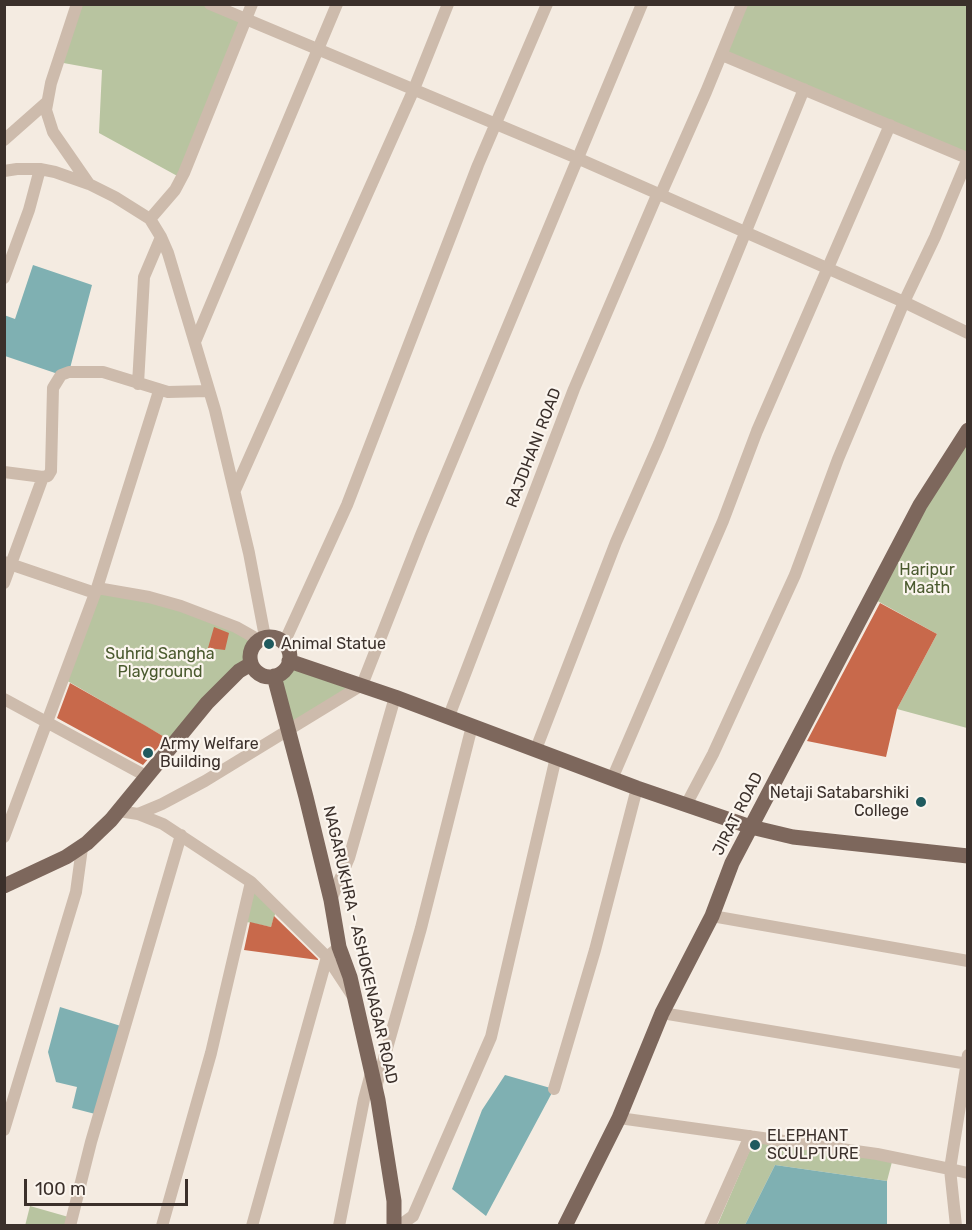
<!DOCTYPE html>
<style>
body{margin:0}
#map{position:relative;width:972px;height:1230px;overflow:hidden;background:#f4ebe1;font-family:Rubik,sans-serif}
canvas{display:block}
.frame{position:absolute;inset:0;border:6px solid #3b302b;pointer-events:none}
.scale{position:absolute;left:24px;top:1179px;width:164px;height:27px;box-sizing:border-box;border:3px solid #3b302b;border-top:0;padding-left:8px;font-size:18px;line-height:21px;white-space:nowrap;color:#3b302b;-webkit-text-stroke:4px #fbf5ee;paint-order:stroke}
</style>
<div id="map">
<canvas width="972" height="1230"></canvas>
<div class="frame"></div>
<div class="scale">100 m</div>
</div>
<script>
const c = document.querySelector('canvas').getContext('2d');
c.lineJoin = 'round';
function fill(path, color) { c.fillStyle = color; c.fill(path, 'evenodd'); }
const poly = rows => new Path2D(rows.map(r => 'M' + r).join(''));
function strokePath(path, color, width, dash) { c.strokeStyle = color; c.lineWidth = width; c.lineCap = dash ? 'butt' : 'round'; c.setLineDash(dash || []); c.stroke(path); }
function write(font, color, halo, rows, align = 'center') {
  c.font = font + ' Rubik,sans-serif'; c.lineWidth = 4.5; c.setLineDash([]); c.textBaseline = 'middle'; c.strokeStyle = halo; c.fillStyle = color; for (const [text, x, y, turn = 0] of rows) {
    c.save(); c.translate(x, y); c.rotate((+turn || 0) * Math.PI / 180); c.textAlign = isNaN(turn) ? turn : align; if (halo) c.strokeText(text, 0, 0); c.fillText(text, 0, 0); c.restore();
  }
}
const green = poly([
 [77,5,210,5,246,20,181,178,99,133,102,70,58,62],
 [742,5,967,5,967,158,722,55],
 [967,429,967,728,897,709,937,634,872,598],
 [97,588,149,597,259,640,251,651,250,657,173,742,64,679],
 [289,661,362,685,288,730,274,676],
 [251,882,277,908,271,927,242,921],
 [755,1138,893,1158,887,1181,775,1165,745,1225,717,1226],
 [30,1206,72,1218,70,1225,25,1226]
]);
const water = poly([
 [33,265,92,285,69,372,61,375,5,356,4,315,15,319],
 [60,1007,124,1027,99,1115,72,1108,77,1087,56,1082,48,1052],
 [505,1075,554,1089,486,1216,452,1189,482,1110],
 [775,1165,887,1181,887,1225,745,1225]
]);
const building = poly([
 [880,603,937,634,897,709,886,757,807,741],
 [214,627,229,633,225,650,208,648],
 [70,683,146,726,166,738,143,765,57,718],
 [274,916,318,959,318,960,244,950,250,922,271,927]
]);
const minor = poly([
 [77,4,51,83,46,110,53,132,89,184],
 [210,4,577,158,904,302,968,333],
 [722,55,967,158],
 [4,140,47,102],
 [4,171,17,169,40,169,55,172,89,184,115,197,150,219,161,237,168,253,215,410,249,553,265,637],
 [660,196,706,92,742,4],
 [150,219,175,190,184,173,252,4],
 [4,278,29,210,40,169],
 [195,342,337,4],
 [138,384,144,277,161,237],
 [4,472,43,477,48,476,51,471,53,388,61,375,69,372,103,372,168,392,208,391],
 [235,490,414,89,448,4],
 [4,562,95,593],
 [4,583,43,477],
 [97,588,149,597,181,606,236,627,259,640],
 [284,643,347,505,478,165,547,4],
 [4,699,146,776],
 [449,716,574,389,657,195],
 [536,749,616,542,659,444,804,89],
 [612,779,723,521,757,431,890,125],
 [686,805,713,754,795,575,838,459,904,302,935,237,968,158],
 [119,811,138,814,163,824,251,882,211,1053,162,1226],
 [138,814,162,804,205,781,362,685,421,535,642,4],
 [4,837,97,588,159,391],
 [251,882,327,957,352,995],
 [331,900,349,858,395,697],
 [712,916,968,961],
 [662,1013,968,1064],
 [968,1055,950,1169,968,1173],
 [376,1087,421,928,472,726],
 [554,1089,595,950,637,788],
 [619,1118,877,1154,950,1169,956,1226],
 [4,1130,76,892,82,848],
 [70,1226,91,1142,181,835],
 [252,1226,327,957,339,947],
 [339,1226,364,1099,371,1073],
 [399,1226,413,1216,491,1037,556,757],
 [710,1226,750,1136]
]);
const major = poly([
 '250 657a20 20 0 1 1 40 0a20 20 0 1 1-40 0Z',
 [289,661,395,697,637,788,751,827,793,837,968,856],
 [274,676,306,797,331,900,339,947,350,977,378,1100,394,1201,394,1226],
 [4,886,66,857,87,843,111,820,207,703,239,671,251,664],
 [565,1226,619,1118,662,1013,712,916,732,863,920,505,968,430]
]);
const markers = [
 [269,644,6,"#1f5a5e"],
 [148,753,6,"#1f5a5e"],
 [921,802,6,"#1f5a5e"],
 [755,1145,6,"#1f5a5e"]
];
const streetNames = [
 ["RAJDHANI ROAD",534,448,-69],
 ["JIRAT ROAD",738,814,-63],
 ["NAGARUKHRA - ASHOKENAGAR ROAD",360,945,77]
];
const parkNames = [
 ["Haripur",927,570],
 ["Maath",927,588],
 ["Suhrid Sangha",160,654],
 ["Playground",160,672]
];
const poiNames = [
 ["Animal Statue",281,644],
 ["Army Welfare",160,744],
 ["Building",160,762],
 ["Netaji Satabarshiki",909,793,"right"],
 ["College",909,811,"right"],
 ["ELEPHANT",767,1136],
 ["SCULPTURE",767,1154]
];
fill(green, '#b8c4a0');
fill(water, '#7fb0b2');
fill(building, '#c8694b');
strokePath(minor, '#cdbbac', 12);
strokePath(major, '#7d675c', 15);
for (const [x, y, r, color] of markers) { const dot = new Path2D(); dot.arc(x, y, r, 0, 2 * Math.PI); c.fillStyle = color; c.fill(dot); strokePath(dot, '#fbf5ee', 2); }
write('16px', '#3b302b', '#fbf5ee', streetNames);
write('16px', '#4a5a2e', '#fbf5ee', parkNames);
write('16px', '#3b302b', '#fbf5ee', poiNames, 'left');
</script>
